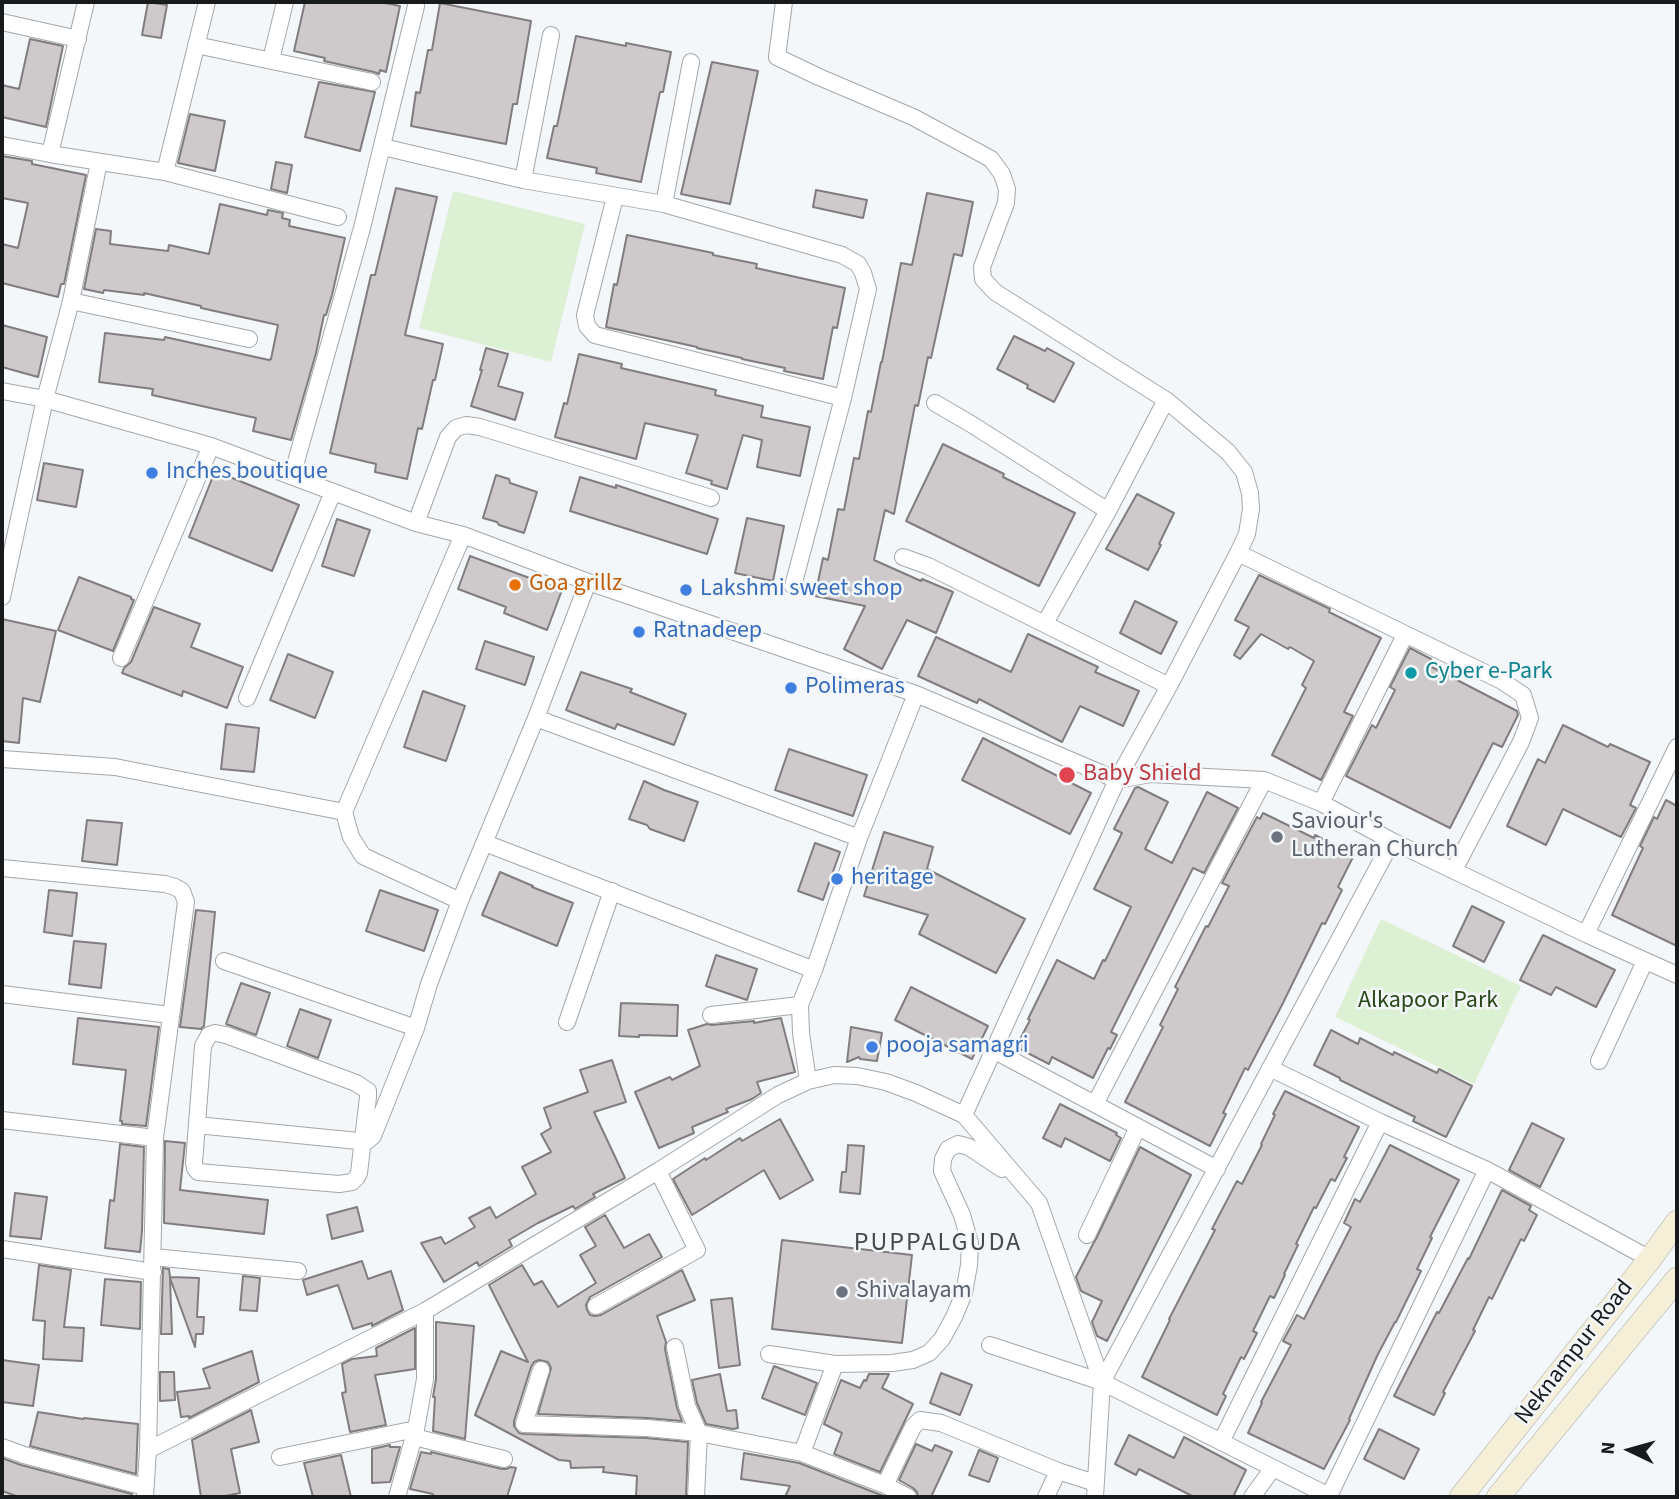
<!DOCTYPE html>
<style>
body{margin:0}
#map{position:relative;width:1679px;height:1499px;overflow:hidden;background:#f4f7fa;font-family:"Source Sans 3",sans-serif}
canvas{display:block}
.frame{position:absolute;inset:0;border:4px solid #191a1b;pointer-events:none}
.north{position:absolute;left:1595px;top:1415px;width:70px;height:70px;-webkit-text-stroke:5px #f4f7fa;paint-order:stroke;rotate:275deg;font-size:19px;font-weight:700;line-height:28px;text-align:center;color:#191a1b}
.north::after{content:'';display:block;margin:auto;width:24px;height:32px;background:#191a1b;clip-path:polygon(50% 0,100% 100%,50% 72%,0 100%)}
</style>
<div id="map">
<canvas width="1679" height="1499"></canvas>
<div class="frame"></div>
<div class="north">N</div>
</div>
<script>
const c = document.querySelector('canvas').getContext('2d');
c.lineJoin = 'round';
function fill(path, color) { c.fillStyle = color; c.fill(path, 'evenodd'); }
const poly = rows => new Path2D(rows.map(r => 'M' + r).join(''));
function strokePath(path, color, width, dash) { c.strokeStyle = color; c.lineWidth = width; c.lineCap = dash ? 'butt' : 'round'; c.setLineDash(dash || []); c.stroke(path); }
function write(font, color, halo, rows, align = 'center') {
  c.font = font + ' "Source Sans 3",sans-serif'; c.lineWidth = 5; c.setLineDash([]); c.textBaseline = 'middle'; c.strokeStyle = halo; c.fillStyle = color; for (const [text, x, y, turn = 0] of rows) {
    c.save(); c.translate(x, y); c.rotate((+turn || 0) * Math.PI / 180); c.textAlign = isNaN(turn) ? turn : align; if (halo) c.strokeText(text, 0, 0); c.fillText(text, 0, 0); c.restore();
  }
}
const green = poly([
 [453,191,585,224,551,362,419,328],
 [1381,919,1521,986,1474,1084,1335,1017]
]);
const building = poly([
 [148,2,167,5,161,38,142,35,148,2],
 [305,2,380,2,400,6,386,72,380,70,379,74,374,72,324,61,325,58,294,51,305,2],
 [440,3,531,21,517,104,513,104,506,144,411,126,416,92,420,93,428,50,432,50,440,3],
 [576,36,626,46,626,43,671,52,663,92,660,92,641,182,596,173,597,168,547,158,554,126,557,126,576,36],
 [30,39,63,46,46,127,2,117,2,85,19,89,30,39],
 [712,62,758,71,730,204,681,194,712,62],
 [319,82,375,92,360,151,305,137,319,82],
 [190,114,225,121,215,171,178,163,190,114],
 [2,156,32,161,32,164,86,175,64,284,61,284,58,297,2,283,2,244,18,248,28,203,2,198,2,156],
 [276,162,292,165,287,193,271,189,276,162],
 [396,188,437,197,405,335,443,344,435,380,433,380,422,429,418,428,407,479,375,472,376,464,330,453,371,275,375,275,396,188],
 [816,190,867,200,863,218,813,207,816,190],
 [927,193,973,202,962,256,954,254,931,358,928,357,918,406,915,405,894,514,885,510,874,560,921,581,922,579,953,592,936,633,907,620,882,669,844,649,865,606,815,596,823,558,828,560,838,509,844,510,854,458,859,459,868,411,871,412,881,362,882,362,901,263,912,265,927,193],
 [220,204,267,215,268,210,283,213,282,218,290,220,289,226,345,238,332,295,326,315,324,315,316,353,291,440,253,431,256,418,152,395,153,389,99,382,105,333,164,340,165,337,269,360,271,359,278,325,201,308,201,306,144,293,144,295,104,290,103,293,84,289,96,229,111,231,110,244,168,251,169,245,209,254,220,204],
 [627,235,713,253,713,255,757,264,756,268,845,288,837,328,833,327,823,379,784,371,785,368,742,359,742,358,697,348,697,347,606,327,614,284,617,285,627,235],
 [2,325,47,337,38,377,2,367,2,325],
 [1014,336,1045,351,1047,348,1074,363,1054,402,1027,388,1028,385,997,369,1014,336],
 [486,348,508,354,498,386,523,393,515,420,471,406,482,370,480,370,486,348],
 [579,354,622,364,621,368,716,390,715,395,763,406,761,417,810,427,800,476,757,467,762,440,743,435,727,489,711,484,712,481,686,473,698,435,645,423,636,459,555,437,564,403,567,404,579,354],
 [943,444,1004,474,1003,477,1075,513,1039,586,906,521,943,444],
 [44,463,83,470,76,507,37,500,44,463],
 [215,471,299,505,272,571,189,537,215,471],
 [496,475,509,479,510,483,537,492,524,533,499,525,497,522,483,518,496,475],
 [580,477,616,488,616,485,718,519,707,554,570,511,580,477],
 [1137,494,1174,513,1159,544,1161,545,1148,570,1106,549,1137,494],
 [747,518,784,526,773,581,735,573,747,518],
 [337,519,370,530,354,576,322,566,337,519],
 [470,556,562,590,547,630,504,613,506,607,458,589,470,556],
 [1259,575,1330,609,1329,612,1381,638,1344,712,1353,716,1321,780,1272,755,1306,688,1302,685,1314,661,1290,647,1288,649,1261,634,1240,659,1234,655,1249,627,1235,620,1259,575],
 [79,577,131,597,131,599,134,600,113,651,58,630,79,577],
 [1135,601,1177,622,1161,654,1120,633,1135,601],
 [154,607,200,624,191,647,243,667,227,708,183,691,182,696,122,673,124,668,131,662,154,607],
 [2,619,56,631,40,702,23,698,19,743,2,741,2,619],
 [1028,634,1098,667,1095,672,1139,691,1123,726,1080,706,1062,742,979,699,977,703,918,676,936,637,1011,672,1028,634],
 [485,641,534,657,525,685,476,669,485,641],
 [1410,648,1431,659,1428,665,1517,711,1518,715,1502,747,1493,743,1450,828,1346,776,1372,725,1376,728,1395,690,1390,687,1410,648],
 [288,654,333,672,315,718,270,700,288,654],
 [581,672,632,689,630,692,686,714,674,745,617,724,615,729,566,710,581,672],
 [423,691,465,706,446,761,404,747,423,691],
 [226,724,259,728,254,772,221,769,226,724],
 [1563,725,1608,747,1610,744,1650,762,1630,805,1636,808,1621,837,1563,809,1546,845,1507,826,1538,759,1545,763,1563,725],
 [983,738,1091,793,1070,834,962,780,983,738],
 [789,749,867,775,853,816,775,790,789,749],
 [644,781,664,790,698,802,684,841,650,829,647,825,629,819,644,781],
 [1138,787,1168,802,1145,849,1172,863,1207,792,1238,808,1204,873,1193,868,1111,1032,1117,1035,1110,1049,1108,1048,1093,1078,1052,1057,1049,1064,1016,1047,1030,1020,1028,1019,1057,960,1094,979,1103,960,1105,961,1131,907,1094,889,1122,833,1114,829,1135,788,1138,787],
 [1666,800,1677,806,1677,946,1612,915,1643,848,1640,846,1654,817,1657,819,1666,800],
 [1263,813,1314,838,1315,835,1354,855,1338,887,1342,890,1325,924,1322,923,1283,1003,1248,1070,1245,1068,1223,1113,1226,1114,1210,1146,1125,1102,1163,1027,1160,1025,1178,989,1175,987,1206,926,1208,927,1229,886,1222,883,1257,817,1260,819,1263,813],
 [87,820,122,823,117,865,82,861,87,820],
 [884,832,933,847,927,869,1025,919,996,973,919,934,928,915,864,896,884,832],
 [815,843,840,852,823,900,798,891,815,843],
 [500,872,533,886,532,887,573,903,557,946,482,915,500,872],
 [49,890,77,893,72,936,44,932,49,890],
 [380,890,438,910,424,951,366,931,380,890],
 [1472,906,1504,922,1484,962,1453,946,1472,906],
 [196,910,215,912,204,1026,201,1029,180,1027,196,910],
 [1543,935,1615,970,1596,1007,1556,987,1551,995,1520,980,1543,935],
 [74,941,106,944,101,988,69,984,74,941],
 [716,955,757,969,747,1000,706,986,716,955],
 [241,983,270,993,256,1035,226,1024,241,983],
 [911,987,988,1026,972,1059,895,1020,911,987],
 [621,1003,678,1005,677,1036,639,1035,639,1037,619,1036,621,1003],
 [300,1009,331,1020,318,1058,287,1046,300,1009],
 [78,1018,159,1027,146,1126,122,1124,122,1121,120,1121,126,1070,73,1064,78,1018],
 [781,1018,795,1072,757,1082,761,1093,752,1099,726,1109,728,1112,692,1127,694,1133,659,1148,635,1092,670,1077,672,1080,700,1066,688,1030,707,1024,712,1025,754,1021,754,1023,781,1018],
 [851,1027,882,1033,877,1061,860,1059,859,1057,847,1062,851,1027],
 [1331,1030,1358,1044,1360,1038,1393,1055,1394,1052,1437,1073,1439,1069,1472,1086,1446,1137,1413,1121,1415,1117,1340,1080,1340,1078,1314,1065,1331,1030],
 [612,1060,626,1102,594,1112,625,1178,593,1194,595,1197,575,1209,573,1206,538,1223,509,1240,512,1246,479,1266,477,1262,444,1282,421,1243,441,1237,445,1244,475,1227,469,1218,490,1207,496,1218,536,1194,522,1167,551,1152,541,1134,551,1128,544,1108,588,1092,580,1070,612,1060],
 [1285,1091,1359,1127,1344,1157,1347,1158,1335,1181,1331,1179,1316,1208,1314,1207,1296,1244,1298,1245,1284,1274,1285,1275,1274,1298,1270,1296,1253,1331,1257,1333,1244,1359,1241,1357,1223,1394,1226,1396,1217,1415,1142,1377,1170,1320,1169,1319,1215,1230,1212,1229,1237,1181,1242,1184,1262,1145,1261,1144,1275,1115,1273,1114,1285,1091],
 [1060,1104,1117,1133,1116,1135,1121,1138,1110,1161,1065,1138,1061,1147,1043,1138,1060,1104],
 [780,1119,813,1180,780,1199,764,1170,692,1215,673,1179,705,1158,706,1160,740,1138,742,1141,780,1119],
 [1532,1123,1564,1139,1540,1187,1509,1170,1532,1123],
 [165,1141,185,1143,180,1190,268,1200,264,1234,164,1223,165,1141],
 [120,1144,144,1147,142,1231,140,1252,105,1248,110,1200,114,1201,120,1144],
 [848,1145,864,1146,860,1194,840,1192,842,1172,846,1172,848,1145],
 [1390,1145,1459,1180,1430,1237,1432,1238,1417,1269,1421,1271,1396,1322,1395,1322,1377,1356,1349,1419,1350,1420,1324,1469,1248,1433,1262,1403,1261,1402,1291,1345,1283,1341,1297,1315,1304,1319,1351,1227,1344,1223,1355,1199,1360,1202,1390,1145],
 [1140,1147,1191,1175,1107,1341,1097,1336,1092,1322,1102,1301,1081,1291,1076,1277,1093,1244,1096,1239,1140,1147],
 [1502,1190,1531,1206,1529,1210,1537,1215,1524,1241,1521,1239,1492,1299,1489,1297,1473,1330,1475,1331,1443,1392,1445,1393,1434,1415,1394,1396,1437,1312,1439,1313,1468,1258,1469,1259,1502,1190],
 [15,1193,47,1197,41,1239,10,1236,15,1193],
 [357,1207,363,1231,332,1239,327,1215,357,1207],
 [605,1215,624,1248,649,1234,662,1257,590,1297,586,1305,587,1310,590,1315,595,1316,601,1315,682,1270,695,1300,657,1316,666,1342,665,1349,677,1408,682,1421,647,1418,538,1414,551,1368,548,1362,539,1360,534,1362,531,1367,514,1421,514,1426,519,1433,524,1434,646,1438,688,1442,686,1497,636,1497,637,1476,603,1472,604,1467,571,1468,570,1461,559,1460,475,1415,501,1351,528,1362,489,1285,522,1265,534,1285,542,1281,558,1307,596,1283,580,1255,596,1246,585,1227,605,1215],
 [782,1240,912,1255,902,1343,772,1329,782,1240],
 [362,1261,368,1279,391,1271,403,1310,372,1326,372,1323,353,1329,338,1285,307,1295,303,1280,362,1261],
 [39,1265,71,1270,64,1327,84,1328,82,1361,43,1359,45,1321,33,1320,39,1265],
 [163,1268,169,1269,170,1277,199,1278,197,1317,204,1317,203,1334,196,1334,195,1347,170,1278,172,1334,161,1334,163,1268],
 [243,1276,260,1278,257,1311,240,1310,243,1276],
 [105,1279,141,1282,140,1329,101,1325,105,1279],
 [732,1298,740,1365,719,1368,711,1300,732,1298],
 [436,1322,474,1326,465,1439,433,1431,435,1397,433,1397,436,1379,436,1322],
 [415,1328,415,1369,375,1375,386,1425,350,1432,342,1393,346,1392,342,1364,352,1359,377,1356,376,1348,415,1328],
 [252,1351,259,1382,189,1418,189,1416,181,1417,177,1392,210,1388,203,1369,252,1351],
 [2,1360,39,1365,33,1406,2,1402,2,1360],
 [774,1366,817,1383,805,1415,762,1398,774,1366],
 [160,1372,174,1372,175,1400,160,1401,160,1372],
 [941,1373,972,1385,960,1415,930,1403,941,1373],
 [720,1374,727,1411,736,1410,738,1428,733,1429,706,1424,697,1403,692,1380,720,1374],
 [869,1374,889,1374,882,1388,913,1404,880,1472,834,1454,842,1433,824,1424,841,1380,860,1388,864,1380,866,1381,869,1374],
 [251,1410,259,1442,231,1449,240,1493,220,1497,201,1497,192,1440,251,1410],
 [38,1412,83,1419,84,1418,138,1424,136,1474,30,1446,38,1412],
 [1379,1429,1419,1449,1404,1479,1364,1459,1379,1429],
 [1129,1435,1174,1458,1184,1437,1246,1470,1233,1497,1194,1497,1139,1469,1136,1475,1115,1464,1129,1435],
 [916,1444,932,1451,935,1445,952,1452,931,1497,918,1497,917,1492,913,1488,899,1480,916,1444],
 [390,1445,390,1447,400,1447,390,1482,372,1483,372,1449,390,1445],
 [979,1450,998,1458,989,1482,969,1475,979,1450],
 [421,1452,431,1454,431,1452,502,1469,506,1469,511,1467,516,1468,507,1497,432,1497,433,1494,410,1489,421,1452],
 [744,1453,799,1463,886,1497,785,1497,790,1486,741,1479,744,1453],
 [341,1455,351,1497,313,1497,304,1463,341,1455],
 [2,1458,21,1465,132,1494,132,1497,19,1497,2,1491,2,1458]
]);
const street = poly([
 [784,2,777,57,819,77,913,117,991,159,1002,174,1007,189,1006,203,982,267,983,279,995,292,1166,400,1108,511,1045,623],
 [2,22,78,39],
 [196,45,372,82],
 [271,60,285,2],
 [2,145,50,154,165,172,338,217],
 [383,147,523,180,664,204,842,255,858,264,863,273,868,289,843,398,793,586],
 [50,154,86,2],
 [165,172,207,2],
 [523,180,551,35],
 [615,197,585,315,587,326,595,335,843,398],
 [664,204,691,62],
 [71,301,249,339],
 [2,391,45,399,211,446,416,523,463,535,588,582,916,694,1117,780,1151,774,1264,780,1321,803,1392,841,1586,934,1677,975],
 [1166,400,1228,452,1244,472,1250,493,1251,509,1247,534,1238,553],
 [935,403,971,424,1108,511],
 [292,476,362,228,416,6],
 [416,523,448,437,456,428,466,425,480,427,711,498],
 [903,557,928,566,1169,686],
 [2,597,45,399,71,301,99,162],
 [121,658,211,446],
 [247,698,333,492],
 [536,718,859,838],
 [2,759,115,767,344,812,351,837,363,856,460,901],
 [1321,803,1405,635],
 [344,812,463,535],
 [485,843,814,970],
 [2,868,165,884,175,887,182,891,186,902,155,1138,148,1450,145,1497],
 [1586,934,1677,747],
 [224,961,416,1028],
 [2,994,170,1015],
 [711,1015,800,1005],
 [567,1022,612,891],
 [215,1033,226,1035,356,1083,368,1091,368,1097,359,1173,357,1177,352,1182,339,1184,198,1172,195,1168,194,1163,203,1046,209,1035,215,1033],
 [993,1050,1217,1169],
 [1599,1061,1645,961],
 [1270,1068,1380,1122,1487,1170,1650,1259],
 [808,1081,801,1033,800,1005,814,970,859,838,916,694],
 [1095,1104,1264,780],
 [964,1115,1117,780,1169,686,1238,553,1502,681,1523,695,1530,718,1521,742,1454,870],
 [2,1120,155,1138],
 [197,1125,358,1141,367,1141,373,1136,416,1028,429,984,460,901,536,718,588,582],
 [1087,1235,1138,1127],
 [2,1249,153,1272],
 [153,1257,298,1271],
 [596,1306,697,1250,658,1171],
 [990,1345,1102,1382,1331,1497],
 [675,1347,687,1406,699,1433,696,1497],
 [769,1354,835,1364,892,1363,913,1360,929,1353,942,1339,954,1317,964,1293,969,1265,970,1243,962,1215,942,1171,943,1159,948,1149,958,1144,969,1147,1002,1169],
 [541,1370,524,1424,647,1428,699,1433,802,1453,885,1485,908,1497],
 [1102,1382,1392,841],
 [414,1437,504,1459],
 [1221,1442,1380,1122],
 [2,1447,24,1455,145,1487],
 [148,1450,425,1311,658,1171,778,1095,808,1081,834,1075,857,1076,886,1082,916,1093,964,1115,1039,1203,1102,1382,1095,1497],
 [802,1453,835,1364],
 [280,1457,416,1429],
 [885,1485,913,1427,920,1420,941,1423,1058,1471,1095,1483],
 [1329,1496,1487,1170],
 [397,1497,416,1429,425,1379,425,1311],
 [1046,1497,1058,1471],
 [1252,1497,1273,1468]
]);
const secondary = poly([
 [1461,1497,1650,1259,1677,1222],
 [1498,1497,1677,1279]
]);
const markers = [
 [152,473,7,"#3f7fe0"],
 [515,585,7,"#e8710a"],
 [686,590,7,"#3f7fe0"],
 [639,632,7,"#3f7fe0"],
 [1411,673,7,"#0f9aa8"],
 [791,688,7,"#3f7fe0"],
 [1067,775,9,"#e0444e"],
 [1277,837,7,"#6b7280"],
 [837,879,7,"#3f7fe0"],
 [872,1047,7,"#3f7fe0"],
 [842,1292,7,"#6b7280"]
];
const shopNames = [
 ["Inches boutique",166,473],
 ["Lakshmi sweet shop",700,590],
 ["Ratnadeep",653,632],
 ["Polimeras",805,688],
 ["heritage",851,879],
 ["pooja samagri",886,1047]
];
const foodNames = [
 ["Goa grillz",529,585]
];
const cultureNames = [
 ["Cyber e-Park",1425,673]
];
const healthNames = [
 ["Baby Shield",1083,775]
];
const worshipNames = [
 ["Saviour's",1291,823],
 ["Lutheran Church",1291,851],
 ["Shivalayam",856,1292]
];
const parkNames = [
 ["Alkapoor Park",1428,1002]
];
const streetNames = [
 ["Neknampur Road",1575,1353,-52]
];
const neighbourhoodNames = [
 ["PUPPALGUDA",938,1244]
];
fill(green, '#dcf0d3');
fill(building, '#cecacc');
strokePath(building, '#817d7f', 2);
strokePath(street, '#a4a7aa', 18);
strokePath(secondary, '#a4a7aa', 24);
strokePath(street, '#fff', 16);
strokePath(secondary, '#f5efd8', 23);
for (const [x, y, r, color] of markers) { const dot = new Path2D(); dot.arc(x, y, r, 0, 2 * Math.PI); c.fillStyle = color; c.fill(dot); strokePath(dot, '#f4f7fa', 2.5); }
write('24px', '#366cbe', '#f4f7fa', shopNames, 'left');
write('24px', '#c56008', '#f4f7fa', foodNames, 'left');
write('24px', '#0d838f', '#f4f7fa', cultureNames, 'left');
write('24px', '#be3a42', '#f4f7fa', healthNames, 'left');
write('24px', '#5b616d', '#f4f7fa', worshipNames, 'left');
write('24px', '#294817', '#f4f7fa', parkNames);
write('24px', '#191a1b', '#f4f7fa', streetNames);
c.letterSpacing = '2px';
write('26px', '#474a4d', '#f4f7fa', neighbourhoodNames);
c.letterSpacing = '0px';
</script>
